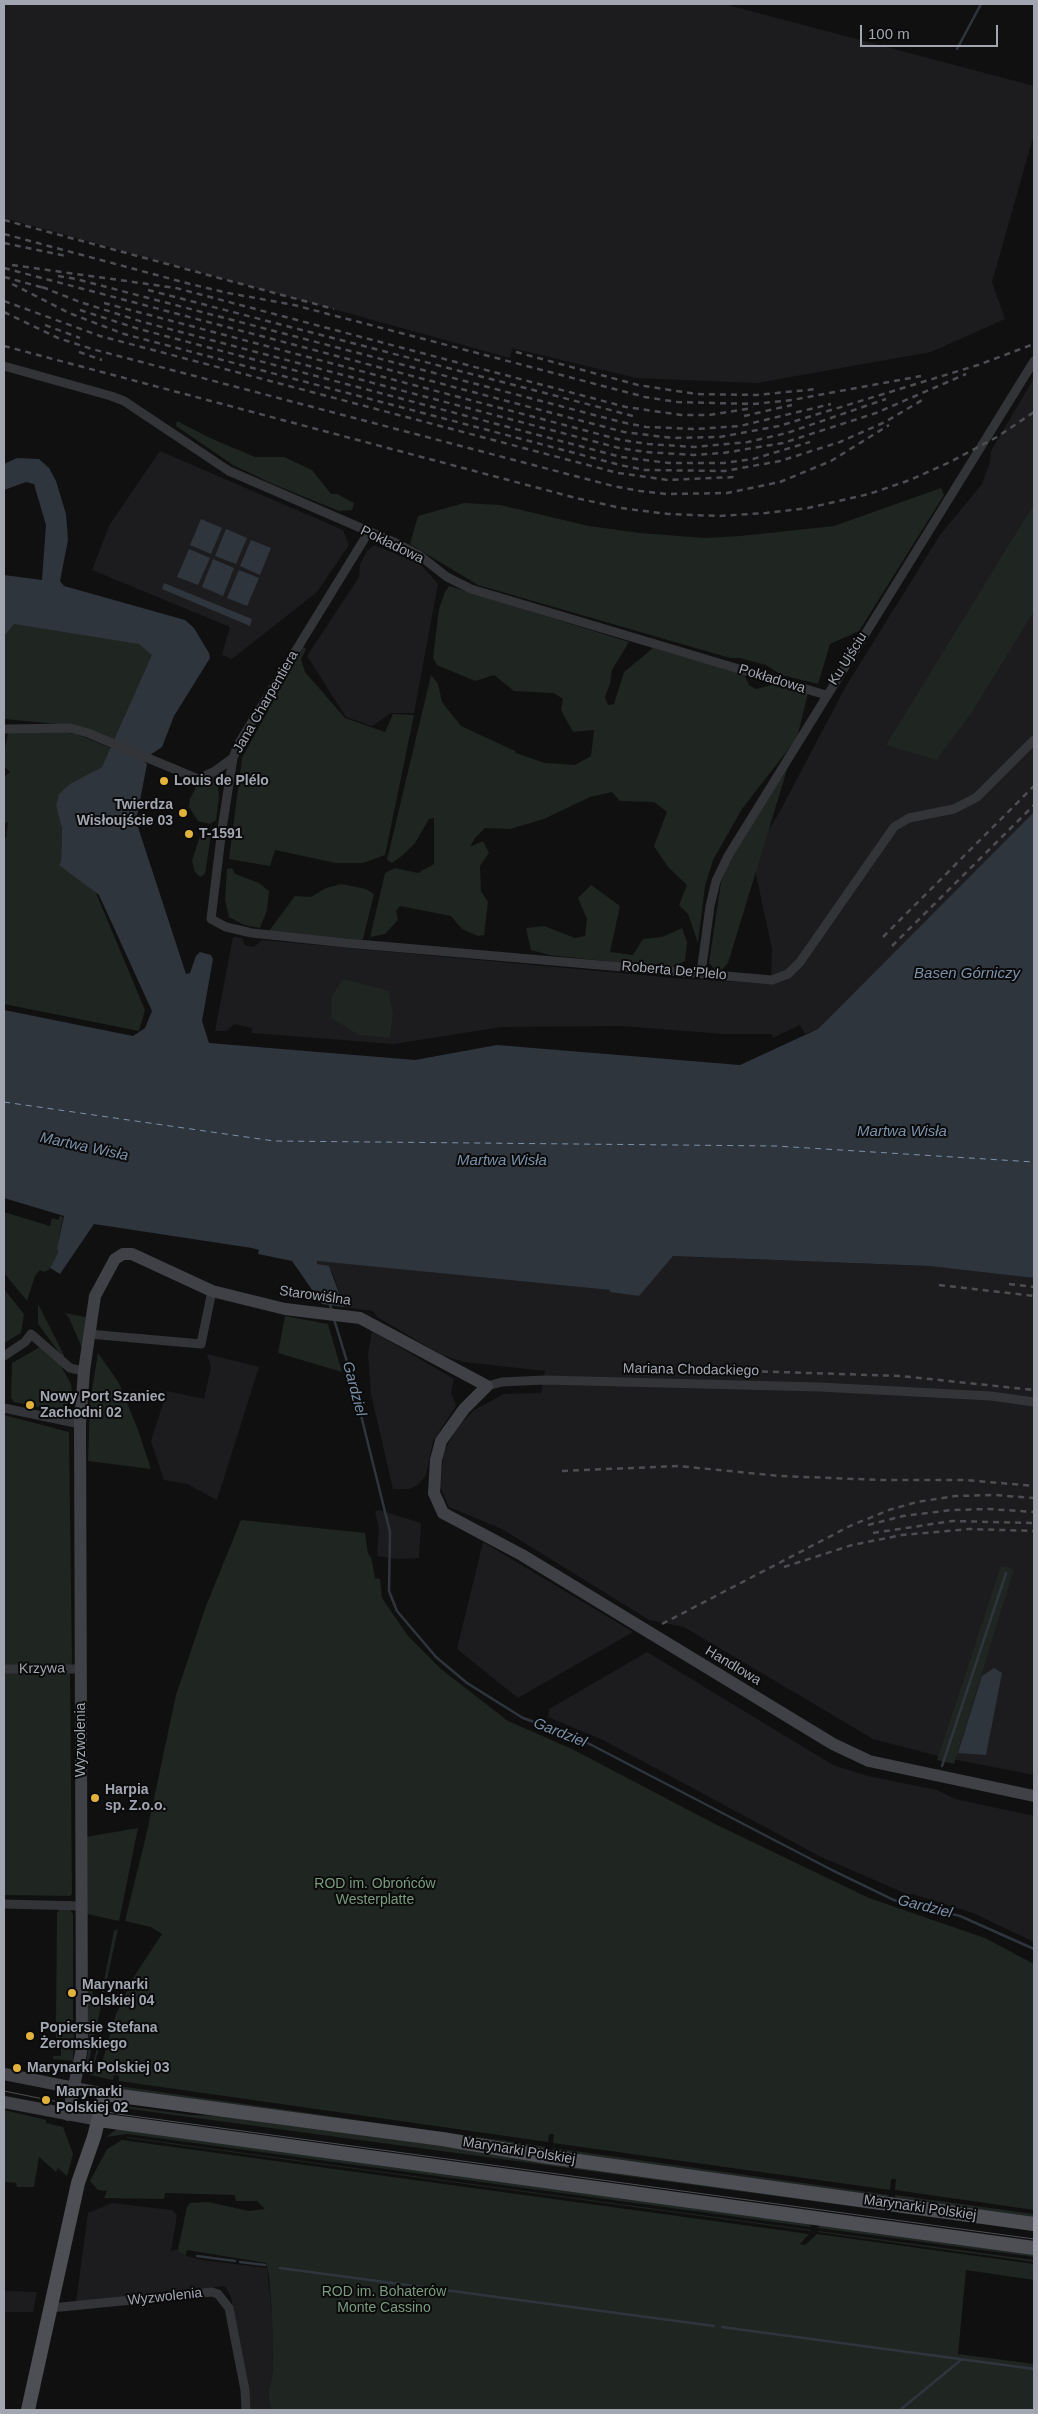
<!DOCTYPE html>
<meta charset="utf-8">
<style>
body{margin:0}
#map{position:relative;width:1038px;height:2414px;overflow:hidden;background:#101011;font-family:Arial,sans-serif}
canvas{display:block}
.frame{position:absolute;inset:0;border:5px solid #a2a6b1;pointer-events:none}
.scale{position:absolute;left:860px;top:25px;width:138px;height:22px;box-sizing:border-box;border:2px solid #a2a6b1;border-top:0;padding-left:6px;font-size:15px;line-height:18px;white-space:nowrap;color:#a2a6b1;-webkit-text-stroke:4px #0b0b0c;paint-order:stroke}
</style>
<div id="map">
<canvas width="1038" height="2414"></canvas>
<div class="frame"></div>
<div class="scale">100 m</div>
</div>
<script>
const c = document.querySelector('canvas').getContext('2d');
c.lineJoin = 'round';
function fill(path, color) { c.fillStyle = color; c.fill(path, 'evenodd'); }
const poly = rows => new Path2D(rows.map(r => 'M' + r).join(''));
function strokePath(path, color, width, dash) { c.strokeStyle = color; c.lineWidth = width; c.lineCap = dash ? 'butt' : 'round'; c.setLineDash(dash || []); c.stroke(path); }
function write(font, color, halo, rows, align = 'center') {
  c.font = font + ' Arial,sans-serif'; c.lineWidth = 4; c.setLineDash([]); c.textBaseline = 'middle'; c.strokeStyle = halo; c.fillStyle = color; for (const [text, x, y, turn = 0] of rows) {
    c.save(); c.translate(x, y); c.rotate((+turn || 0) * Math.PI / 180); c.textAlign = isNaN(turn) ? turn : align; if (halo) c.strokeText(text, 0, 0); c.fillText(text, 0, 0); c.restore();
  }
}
const built = poly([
 [4,4,724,4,1034,86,1034,134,992,282,1005,319,931,352,757,383,636,378,512,348,510,358,4,218],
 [1034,378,1034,812,818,1029,805,1034,800,1025,773,1038,772,1034,723,1034,622,1026,501,1027,394,1044,252,1033,252,1028,234,1024,227,1031,215,1031,233,937,242,938,245,945,254,947,262,940,674,978,771,984,772,949,752,856,779,813,846,686,940,535,982,484,990,462,991,451],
 [160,451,343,530,349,545,317,592,232,659,222,655,230,627,92,570,110,524],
 [374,545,414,561,423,567,438,584,414,713,391,713,372,726,346,717,307,656,359,577,360,564,367,551],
 [673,1256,929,1266,1034,1278,1034,1775,942,1757,873,1739,684,1627,649,1620,502,1529,449,1507,440,1487,444,1451,457,1428,474,1410,504,1394,541,1393,545,1371,464,1362,442,1355,377,1317,373,1311,344,1307,333,1274,329,1269,317,1264,317,1261,330,1262,611,1290,610,1292],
 [372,1331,454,1379,451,1392,456,1406,433,1441,426,1475,418,1485,409,1489,393,1489,371,1394,368,1355],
 [207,1354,259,1367,217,1500,187,1484,164,1480,151,1441,167,1391,204,1399,211,1367],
 [379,1510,421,1523,419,1558,397,1559,377,1556,379,1530,375,1511],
 [483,1542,633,1632,518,1698,457,1649],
 [647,1652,833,1765,868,1776,937,1790,955,1799,1034,1816,1034,1942,973,1913,912,1894,909,1895,819,1856,603,1740,548,1717,549,1709],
 [112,2203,172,2210,177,2215,171,2251,178,2249,182,2255,202,2260,267,2268,272,2315,273,2371,268,2392,271,2410,250,2410,231,2297,225,2286,76,2302,88,2213],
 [4,2291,37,2292,33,2312,4,2312]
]);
const green = poly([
 [177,421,210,438,255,457,284,457,312,470,331,494,337,494,354,503,352,510,339,511,273,484,233,465,176,426],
 [941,488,944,495,859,631,830,644,818,684,782,675,766,665,740,658,730,658,478,585,410,544,418,516,464,503,500,505,589,526,640,533,704,538,740,536,834,526],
 [1034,504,1034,611,972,712,936,760,886,745],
 [449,586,629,642,612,670,610,684,605,697,608,705,614,704,624,672,653,648,744,674,749,685,756,689,776,684,808,693,797,738,742,809,713,860,705,886,698,943,688,914,679,905,687,885,668,867,654,846,667,812,654,802,620,801,612,792,590,797,544,819,510,829,485,828,475,838,470,847,483,841,489,853,480,866,481,891,488,902,484,935,478,936,462,929,451,916,400,906,396,911,398,920,385,934,370,937,385,873,395,868,418,873,434,864,434,818,429,819,415,843,403,855,392,863,387,860,431,675,438,684,442,702,461,726,515,751,516,753,545,763,575,765,591,756,594,730,573,732,561,710,563,699,554,693,514,691,494,675,475,681,437,665,433,658,439,609,445,592],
 [4,597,161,647,114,741,69,725,4,719],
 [303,647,306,649,301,659,305,672,345,718,385,732,393,714,414,715,385,855,363,863,336,863,275,850,270,866,229,859,242,758],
 [60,732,76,734,111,748,102,767,70,785,56,806,62,829,61,863,96,893,145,1010,139,1031,4,1004,4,839,6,838,8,822,4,824,4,777,10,772,4,766,4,753,8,733],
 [790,760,728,963,721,971,715,970,709,963,721,882,729,861],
 [217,774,219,796,216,820,210,824,198,821,189,807,190,799,197,785],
 [209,829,211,835,205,874,200,877,195,872,192,861,201,833],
 [232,868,235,874,259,883,269,891,267,910,260,928,244,925,229,917,225,900,227,869],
 [341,884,366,889,374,894,363,939,361,940,269,931,295,896,311,897,326,888],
 [591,885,620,906,610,952,633,955,643,939,662,937,682,928,687,942,685,961,671,968,549,955,531,950,526,928,544,926,575,938,585,936,587,919,578,898],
 [343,979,389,991,393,1014,390,1038,359,1035,331,1018,332,996],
 [4,1212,50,1226,52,1218,58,1220,60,1216,63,1217,57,1248,58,1254,49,1270,44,1272,40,1270,35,1276,27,1301,4,1273],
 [4,1289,24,1314,21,1333,4,1343],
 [38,1304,64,1355,64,1359,38,1324],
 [65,1313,86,1317,82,1348,69,1318],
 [285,1316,328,1324,342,1372,278,1353],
 [40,1347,57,1359,71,1384,72,1392,70,1402,55,1413,45,1413,46,1409,14,1402,11,1398,12,1363],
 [98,1353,119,1383,138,1430,151,1469,88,1461,90,1402],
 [4,1415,69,1432,72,1666,4,1666],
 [241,1520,365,1533,368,1554,371,1557,375,1578,380,1579,382,1598,408,1636,441,1669,508,1721,572,1749,715,1824,869,1898,985,1938,1034,1964,1034,2210,895,2190,896,2179,891,2179,890,2190,553,2143,554,2134,549,2134,548,2142,119,2081,119,2076,116,2075,114,2075,113,2080,90,2075,97,2048,99,2049,92,2071,99,2073,116,2014,133,1978,162,1934,151,1927,125,1921,146,1836,176,1695,206,1606],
 [1001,1566,1014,1569,954,1764,937,1760],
 [4,1673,70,1673,72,1894,70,1896,4,1895],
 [138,1828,119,1921,87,1914,86,1837],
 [59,1910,70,1910,73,1914,73,2020,69,2022,56,2022,57,1913],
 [118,1929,91,2052,87,2069,85,2069,89,2046,86,1985,91,1982,93,1995,101,1996,114,1931],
 [56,2027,74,2029,73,2061,53,2059,53,2056,61,2056,61,2048,56,2047],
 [118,2086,450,2133,547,2147,545,2150,122,2091],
 [118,2105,192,2115,227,2116,1034,2229,1034,2231,115,2107],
 [4,2110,46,2120,46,2123,63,2127,73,2154,67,2176,58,2168,56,2172,39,2157,34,2187,17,2187,16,2183,4,2182],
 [117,2129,809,2223,811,2227,128,2134,106,2137],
 [127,2137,811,2230,811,2231,127,2138],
 [122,2140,809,2234,800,2244,805,2245,817,2234,1034,2264,1034,2280,966,2270,958,2354,1034,2364,1034,2410,271,2410,268,2392,273,2371,272,2315,269,2276,266,2263,187,2250,185,2256,179,2252,178,2249,187,2207,190,2203,208,2202,249,2211,265,2209,257,2201,236,2201,235,2195,165,2193,164,2199,104,2198,107,2191,98,2190,90,2181,107,2149],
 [553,2148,889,2195,887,2197,555,2152],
 [895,2195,1034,2214,1034,2219,896,2199],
 [820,2225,1034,2253,1034,2257,818,2228],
 [818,2231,1034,2260,1034,2262,818,2232]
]);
const water = poly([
 [17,458,39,459,49,468,56,481,66,514,68,540,60,581,64,586,185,620,194,628,209,653,210,658,174,716,162,747,150,755,147,754,144,761,147,764,136,821,186,974,190,973,196,956,200,952,211,955,213,959,202,1021,209,1043,415,1060,497,1045,740,1065,818,1029,1034,812,1034,1278,929,1266,673,1256,639,1296,610,1292,610,1290,317,1261,317,1264,329,1266,344,1307,322,1304,292,1261,258,1254,259,1250,252,1248,94,1224,60,1274,50,1268,58,1253,57,1248,64,1216,4,1198,4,1010,133,1036,145,1028,152,1011,99,895,59,865,61,862,62,829,56,806,59,794,70,784,102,767,152,655,139,644,14,624,4,636,4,575,42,580,46,525,34,484,26,482,4,490,4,464],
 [201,519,222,528,211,554,190,545],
 [226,529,247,538,236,564,215,556],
 [251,540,271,548,260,575,240,566],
 [189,549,210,558,198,585,177,577],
 [213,559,234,568,223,596,202,587],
 [239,570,259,578,247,606,227,598],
 [164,583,252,619,250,626,162,589],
 [994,1668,1002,1673,986,1755,958,1753,982,1676]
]);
const stream = poly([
 [957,49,981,4],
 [330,1305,332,1311],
 [334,1319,351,1375,390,1532,389,1591,397,1611,436,1657,467,1683,523,1718,578,1738,830,1869,894,1900,960,1916,1034,1949],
 [942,1766,1006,1573],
 [197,2256,235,2261],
 [240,2262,265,2265],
 [280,2268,714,2326],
 [722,2327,1034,2369],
 [900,2410,961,2360]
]);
const ferry = poly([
 [4,1102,274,1141,776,1146,1034,1162]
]);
const street = poly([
 [4,366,111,396,124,401,229,471,398,544,419,555,447,577,471,589,826,695],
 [368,533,239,743,233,758,222,829,211,919,226,927,252,933,346,943,772,980,788,974,800,962,894,827,909,818,954,809,977,797,1034,740],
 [4,729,70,728,88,733,198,779,215,771,233,758],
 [701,973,710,906,716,881,728,856,1034,361],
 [89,1334,201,1344,212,1291],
 [4,1356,25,1342,31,1334,70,1368,84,1371],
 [487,1386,502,1382,544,1380,820,1387,991,1396,1034,1402],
 [4,1408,80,1424],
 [4,1669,81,1669],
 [4,1904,82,1906],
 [51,2308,212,2292,218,2294,229,2308,245,2390,246,2410]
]);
const secondary = poly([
 [4,2074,105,2094],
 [4,2102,99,2120],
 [68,2115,81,2053,82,2040,80,1424,84,1371,95,1296,115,1259,123,1254,132,1254,212,1291,285,1309,360,1318,487,1386,464,1409,441,1441,436,1460,434,1493,443,1513,522,1555,833,1744,869,1761,1034,1796]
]);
const primary = poly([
 [99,2120,1034,2248],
 [28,2410,78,2183,94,2137,105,2094,442,2139,549,2157,1034,2224]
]);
const tram = poly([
 [4,2091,118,2114,1034,2239]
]);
const rail = poly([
 [4,220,334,309],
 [4,234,190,284,228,293,294,305,645,397,677,402,753,404,792,400,921,376],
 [4,243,66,256],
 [12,265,176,288,626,407,681,415,709,415,753,408],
 [4,268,624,432,672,438,720,437,779,426,978,365,1034,344],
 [58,276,76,279,621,422,646,427,696,429,740,426,831,404],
 [4,277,48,289],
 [12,284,69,313,124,334,620,465,645,470,725,471,780,461,840,442,885,422,924,399],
 [42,287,80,302,143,322,619,448,646,452,694,455,723,453,783,443,876,413,966,374],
 [148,290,637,417],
 [4,301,100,336,618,473,668,480,736,477],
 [104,303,621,440,648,444,695,447,748,442,787,433,886,399],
 [80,310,139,329,621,457,669,463,724,463,753,459,810,442],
 [4,312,58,338,92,349,613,486,640,491,667,494,727,493,780,482,831,461,889,425],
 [45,325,80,338],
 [4,346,576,498,621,508,668,514,719,516,766,513,808,508,869,494,910,480,950,462,997,437,1034,412],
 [79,352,102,360],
 [516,352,638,385,696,394,756,395,817,389],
 [744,416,792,405],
 [883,937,1034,786],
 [892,946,1034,805],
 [1009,1284,1034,1287],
 [939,1285,1034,1296],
 [718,1370,901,1376,1034,1390],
 [562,1471,678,1466,780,1476,881,1480,966,1480,1034,1486],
 [868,1525,903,1516,952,1510,989,1509,1034,1512],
 [873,1533,952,1521,1034,1523],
 [784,1567,852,1545,902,1535,969,1529,1034,1531],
 [662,1624,850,1526,889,1510,917,1502,955,1496,995,1495,1034,1498]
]);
const markers = [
 [164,781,5,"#e2b337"],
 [183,813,5,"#e2b337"],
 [189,834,5,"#e2b337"],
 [30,1405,5,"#e2b337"],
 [95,1798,5,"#e2b337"],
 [72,1993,5,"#e2b337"],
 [30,2036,5,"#e2b337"],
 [17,2068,5,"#e2b337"],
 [46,2100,5,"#e2b337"]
];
const streetNames = [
 ["Pokładowa",392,545,26],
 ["Ku Ujściu",848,659,-58],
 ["Pokładowa",772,679,17],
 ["Jana Charpentiera",266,702,-60],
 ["Roberta De'Plelo",674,971,5],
 ["Starowiślna",315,1296,8],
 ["Mariana Chodackiego",691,1370,1],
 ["Handlowa",733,1666,31],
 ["Krzywa",42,1669,-1],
 ["Wyzwolenia",81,1740,-90],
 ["Marynarki Polskiej",519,2151,9],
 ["Marynarki Polskiej",920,2208,8],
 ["Wyzwolenia",165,2297,-6]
];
const poiNames = [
 ["Louis de Plélo",174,781],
 ["Twierdza",173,805,"right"],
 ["Wisłoujście 03",173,821,"right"],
 ["T-1591",199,834],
 ["Nowy Port Szaniec",40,1397],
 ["Zachodni 02",40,1413],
 ["Harpia",105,1790],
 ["sp. Z.o.o.",105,1806],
 ["Marynarki",82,1985],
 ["Polskiej 04",82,2001],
 ["Popiersie Stefana",40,2028],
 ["Żeromskiego",40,2044],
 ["Marynarki Polskiej 03",27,2068],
 ["Marynarki",56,2092],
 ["Polskiej 02",56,2108]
];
const parkNames = [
 ["ROD im. Obrońców",375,1884],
 ["Westerplatte",375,1900],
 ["ROD im. Bohaterów",384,2292],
 ["Monte Cassino",384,2308]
];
const waterNames = [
 ["Basen Górniczy",967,974],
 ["Martwa Wisła",902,1132],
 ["Martwa Wisła",84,1147,12],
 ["Martwa Wisła",502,1161],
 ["Gardziel",354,1389,75],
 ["Gardziel",560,1733,22],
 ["Gardziel",925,1907,14]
];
fill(built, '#1c1c1e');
fill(green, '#1f2520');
fill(water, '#2f353d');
strokePath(stream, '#2f353d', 2.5);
strokePath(ferry, '#7b91aa', 1, [6, 5]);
strokePath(street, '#333438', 9);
strokePath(secondary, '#3f4146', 12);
strokePath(primary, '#4d4f55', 14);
strokePath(tram, '#4c4e53', 1);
strokePath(rail, '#4c4e53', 2.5, [6, 5]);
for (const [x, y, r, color] of markers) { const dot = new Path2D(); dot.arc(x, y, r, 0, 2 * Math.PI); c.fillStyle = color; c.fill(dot); strokePath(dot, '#0b0b0c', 2); }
write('14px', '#a2a6b1', '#0b0b0c', streetNames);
write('bold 14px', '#a2a6b1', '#0b0b0c', poiNames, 'left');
write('14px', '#7a9b7e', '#0b0b0c', parkNames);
write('italic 15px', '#7b91aa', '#0b0b0c', waterNames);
</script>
